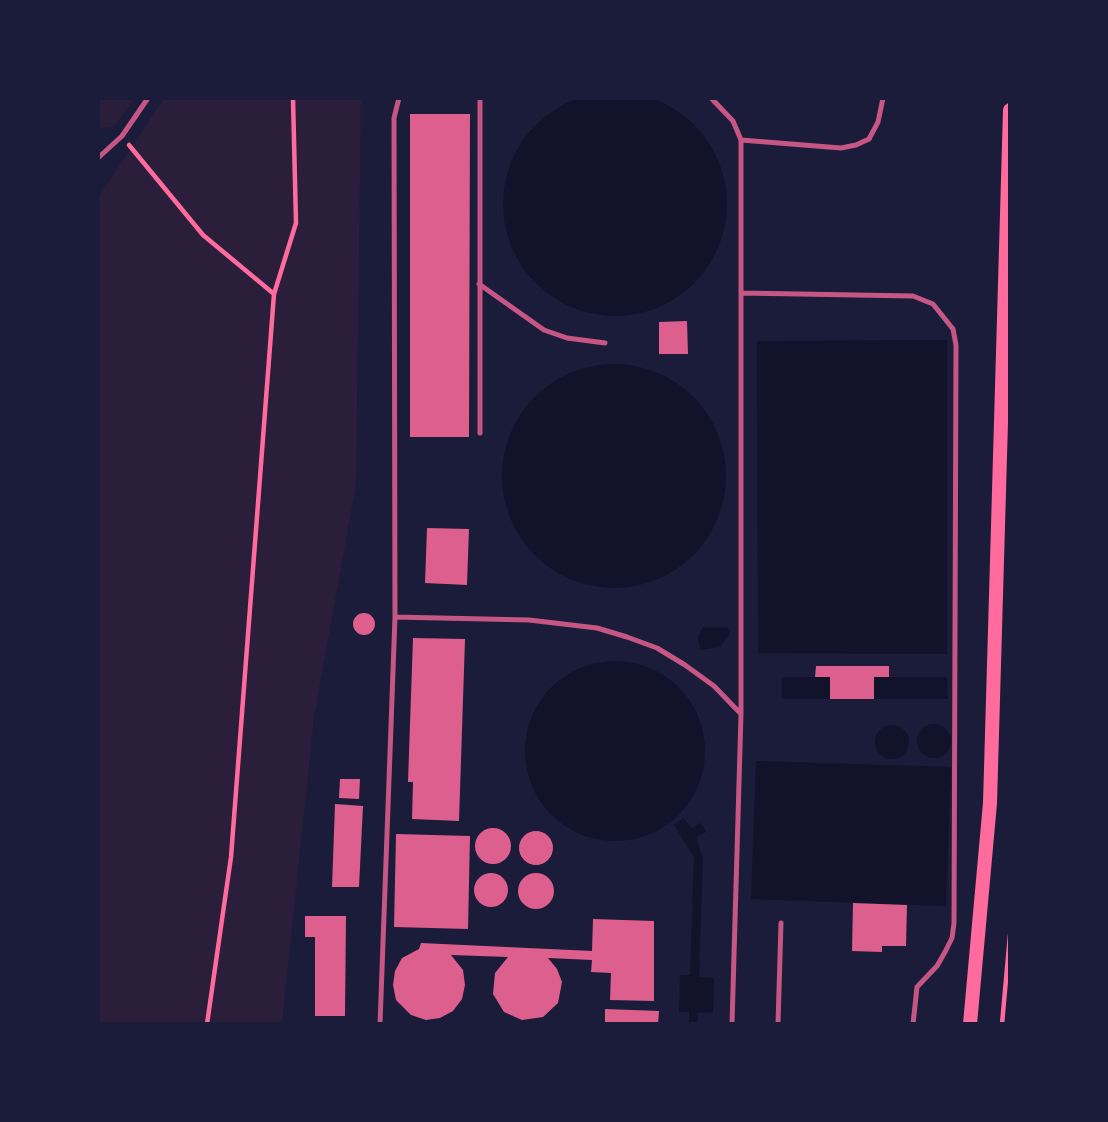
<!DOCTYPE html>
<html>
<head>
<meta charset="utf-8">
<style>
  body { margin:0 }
  #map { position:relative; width:1108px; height:1122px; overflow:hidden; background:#1b1b3a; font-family:"Archivo Narrow",sans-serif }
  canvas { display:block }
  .frame { position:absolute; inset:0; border:100px solid #1b1b3a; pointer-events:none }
</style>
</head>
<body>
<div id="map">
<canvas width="1108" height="1122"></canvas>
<div class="frame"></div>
</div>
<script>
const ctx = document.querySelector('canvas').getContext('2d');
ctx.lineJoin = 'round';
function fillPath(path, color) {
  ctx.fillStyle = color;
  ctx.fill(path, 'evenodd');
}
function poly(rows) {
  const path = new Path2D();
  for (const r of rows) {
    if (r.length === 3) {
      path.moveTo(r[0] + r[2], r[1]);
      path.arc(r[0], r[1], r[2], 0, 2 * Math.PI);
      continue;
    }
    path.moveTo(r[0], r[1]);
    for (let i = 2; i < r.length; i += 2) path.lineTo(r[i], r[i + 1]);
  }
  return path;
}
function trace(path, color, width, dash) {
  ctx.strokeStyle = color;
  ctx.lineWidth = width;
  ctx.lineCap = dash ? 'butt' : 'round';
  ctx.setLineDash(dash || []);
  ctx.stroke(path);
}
const green = poly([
  [98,98,135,98,115,126,99,128],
  [164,98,361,98,356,485,314,717,282,1024,98,1024,98,198]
]);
const water = poly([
  [615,204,112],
  [947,340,947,654,758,653,757,341],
  [614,476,112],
  [703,627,727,627,730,633,720,647,700,650,698,637],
  [615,751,90],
  [782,677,830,677,830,699,782,699],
  [874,677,947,677,948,699,874,699],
  [934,741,17],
  [892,742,17],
  [756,761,951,767,946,906,751,899],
  [683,818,692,828,701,823,706,832,696,837,703,859,699,977,714,978,713,1013,698,1013,697,1024,689,1024,689,1012,679,1012,680,975,690,975,694,857,674,825]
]);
const building = poly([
  [410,114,470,114,469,437,410,437],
  [687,321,688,354,659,354,659,322],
  [427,528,469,529,467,585,425,583],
  [364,624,11],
  [413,638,465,639,459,821,412,819,413,782,408,782],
  [816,666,889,666,889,677,874,677,874,699,830,699,830,677,815,677],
  [340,779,360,779,359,799,339,798],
  [335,804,363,806,359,887,332,887],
  [493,846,18],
  [536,848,17],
  [396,834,470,836,468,929,394,927],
  [491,890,17],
  [536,891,18],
  [853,903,907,905,906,946,882,946,882,952,852,951],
  [305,916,346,916,345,1016,315,1016,315,937,305,937],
  [593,919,654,921,654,1001,610,1000,611,973,591,972,592,960,548,958,557,969,562,982,558,1003,543,1017,522,1020,504,1012,493,994,495,973,508,957,451,955,463,970,465,985,462,999,453,1011,440,1018,426,1020,411,1015,396,1000,393,985,395,971,402,958,419,949,421,943,592,951],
  [605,1009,659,1011,658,1024,605,1024]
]);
const path = poly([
  [129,145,203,235,274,294],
  [207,1024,231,857,274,294,296,223,293,98],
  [1002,1024,1010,935]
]);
const service = poly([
  [480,98,480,433],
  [711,98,733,121,741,140],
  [98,158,122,136,148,98],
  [479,284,544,330,567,338,605,343],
  [741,293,913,296,933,304,953,329,956,345,954,923,952,938,945,952,937,966,917,987,913,1024],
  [395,617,529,620,597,628,627,637,657,648,685,665,714,686,741,714],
  [380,1024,395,617,394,118,399,98],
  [732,1024,741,714,741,140,841,148,856,145,869,139,878,122,883,98],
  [778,1024,781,923]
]);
const secondary = poly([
  [970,1024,990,803,1010,110]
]);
fillPath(green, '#2a1e3b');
fillPath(water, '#12122b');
fillPath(building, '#dd5f8e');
trace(path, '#ff6b9d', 4.5);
trace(service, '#c65784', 5);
trace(secondary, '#ff6b9d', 14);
</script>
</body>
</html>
